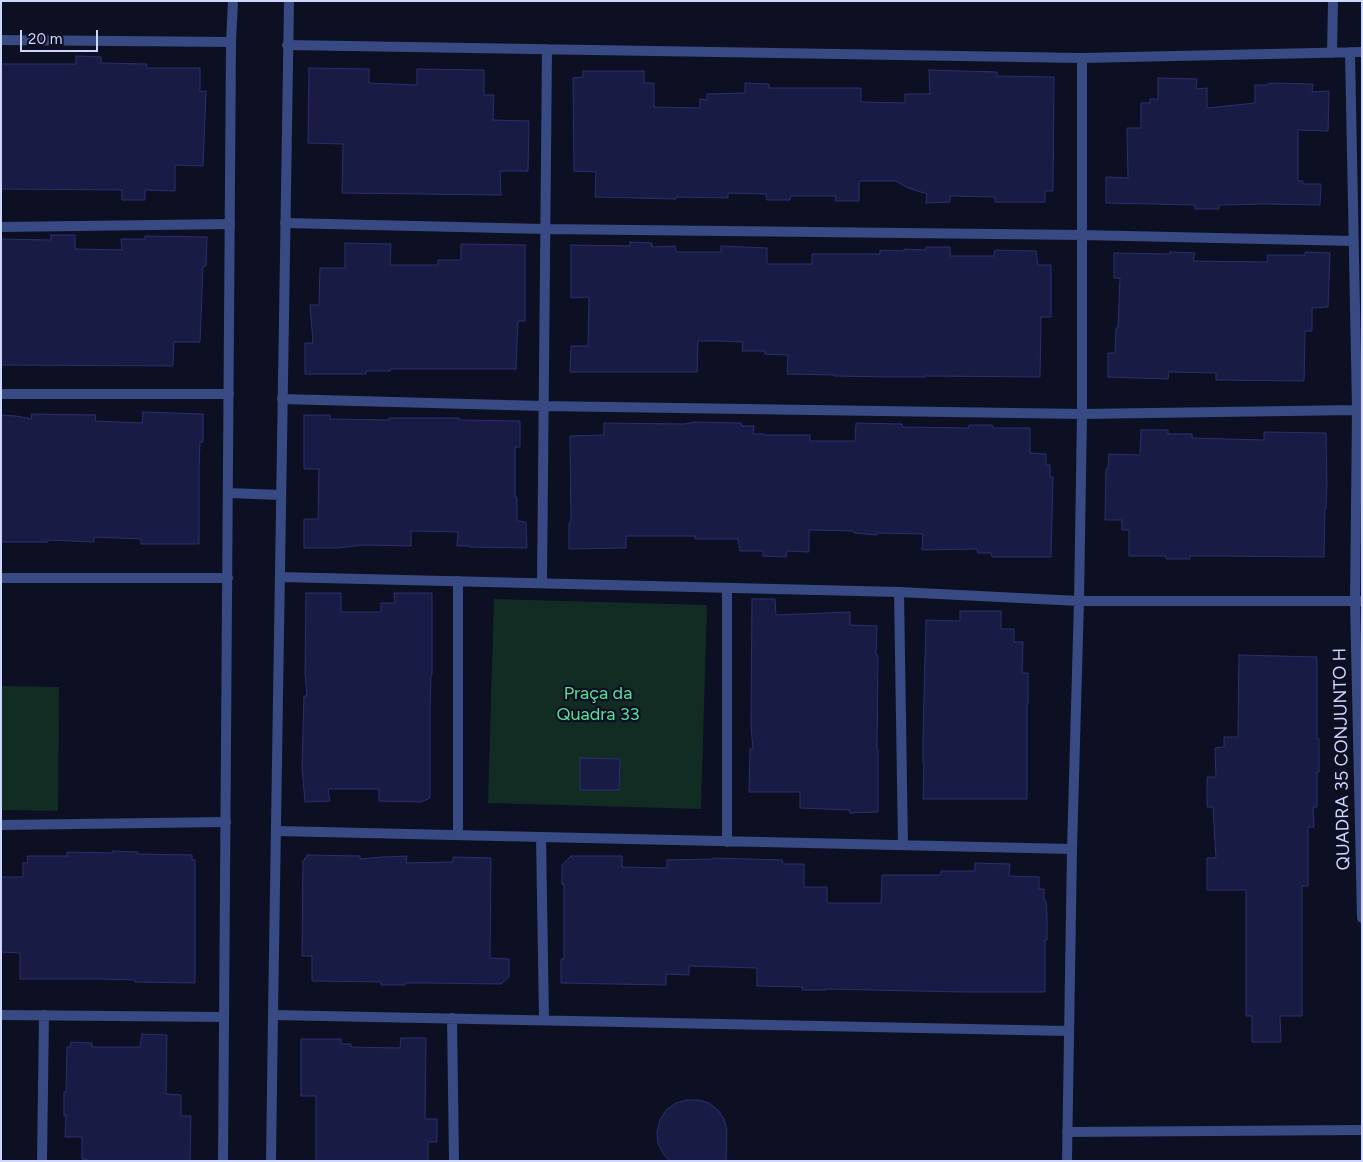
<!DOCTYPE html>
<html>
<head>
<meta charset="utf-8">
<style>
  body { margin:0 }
  #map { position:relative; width:1363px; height:1162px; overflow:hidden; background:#0d0f22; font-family:Figtree,sans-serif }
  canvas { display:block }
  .frame { position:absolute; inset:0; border:2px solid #ced7ff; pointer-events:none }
  .scale { position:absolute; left:20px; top:30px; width:78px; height:22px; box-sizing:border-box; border:2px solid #ced7ff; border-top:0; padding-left:6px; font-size:15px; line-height:18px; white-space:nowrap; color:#ced7ff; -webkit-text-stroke:4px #0d0f22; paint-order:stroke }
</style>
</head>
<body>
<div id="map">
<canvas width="1363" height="1162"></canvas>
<div class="frame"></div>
<div class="scale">20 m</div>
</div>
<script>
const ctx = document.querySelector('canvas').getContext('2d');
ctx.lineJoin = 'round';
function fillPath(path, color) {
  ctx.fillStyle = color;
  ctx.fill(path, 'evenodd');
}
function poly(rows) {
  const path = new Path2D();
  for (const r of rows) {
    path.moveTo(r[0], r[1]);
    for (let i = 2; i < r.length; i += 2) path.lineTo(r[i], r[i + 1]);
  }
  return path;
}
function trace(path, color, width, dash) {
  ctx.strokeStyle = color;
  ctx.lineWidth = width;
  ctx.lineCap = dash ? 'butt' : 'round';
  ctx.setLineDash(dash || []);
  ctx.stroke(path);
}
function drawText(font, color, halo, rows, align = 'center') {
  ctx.font = font + ' Figtree,sans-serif';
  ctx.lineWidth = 4.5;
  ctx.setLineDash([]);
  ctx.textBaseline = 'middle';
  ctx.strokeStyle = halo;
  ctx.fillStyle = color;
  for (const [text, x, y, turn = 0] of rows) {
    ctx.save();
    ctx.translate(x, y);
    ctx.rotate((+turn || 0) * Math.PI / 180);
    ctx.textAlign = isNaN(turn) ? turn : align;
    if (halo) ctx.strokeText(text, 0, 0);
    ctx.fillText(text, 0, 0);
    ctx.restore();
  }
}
const green = poly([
  [494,599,707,605,701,809,488,803],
  [1,686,59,687,58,811,1,810]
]);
const building = poly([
  [76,56,101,57,101,63,147,64,146,68,200,68,200,92,206,91,203,166,175,165,175,191,145,190,145,200,122,200,122,190,1,189,1,64,76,64,76,56],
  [309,68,369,69,369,83,417,85,417,69,484,70,484,95,494,95,493,120,529,121,528,171,500,171,501,195,342,193,343,144,308,143,309,68],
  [929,70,997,72,997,76,1054,77,1053,191,1045,191,1045,202,995,202,995,197,950,196,950,202,926,203,927,194,908,188,896,181,859,181,859,201,835,201,836,196,791,196,790,200,767,200,766,194,728,193,728,198,676,197,676,199,595,197,596,172,574,171,573,78,583,77,583,71,644,71,644,83,654,83,654,107,700,108,700,99,707,100,707,94,745,93,745,83,769,84,769,88,861,88,861,102,905,103,905,94,930,94,929,70],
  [1158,78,1197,79,1196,89,1207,88,1207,108,1255,103,1255,85,1268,85,1269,83,1313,84,1312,92,1329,91,1328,131,1298,130,1298,181,1303,181,1303,184,1321,184,1320,205,1267,204,1219,205,1219,209,1195,209,1195,205,1106,203,1106,177,1128,178,1127,128,1141,128,1141,103,1150,103,1150,99,1158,99,1158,78],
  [51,235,75,235,75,249,122,250,121,239,145,239,145,236,207,237,206,266,203,266,200,342,174,342,173,366,1,365,1,239,51,240,51,235],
  [630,242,652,243,652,247,675,246,676,252,721,252,721,246,767,248,767,264,812,264,812,254,880,254,880,250,904,251,904,249,926,250,926,247,950,247,950,256,994,256,995,250,1036,251,1038,265,1051,265,1051,317,1041,317,1040,377,925,376,925,377,889,377,834,376,835,375,787,374,788,355,765,354,765,351,742,351,743,342,720,341,698,341,697,372,570,372,571,346,588,346,589,297,571,298,571,245,630,246,630,242],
  [345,243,391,244,390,265,438,265,438,260,461,260,461,244,525,245,525,321,518,321,516,369,390,369,390,371,366,371,366,374,305,374,305,343,313,343,310,305,319,305,320,268,345,268,345,243],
  [1170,252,1195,253,1193,261,1268,262,1267,255,1305,255,1305,252,1330,253,1328,307,1312,308,1312,331,1305,331,1304,381,1216,380,1216,373,1169,372,1168,379,1108,377,1108,353,1115,353,1116,328,1118,328,1120,278,1114,278,1114,253,1170,254,1170,252],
  [143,412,203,414,203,442,200,442,199,468,199,544,141,544,141,539,94,537,94,542,48,540,48,542,1,542,1,415,16,416,32,419,31,414,96,415,95,421,142,423,143,412],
  [304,415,330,415,330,419,389,420,389,418,459,418,459,420,520,421,520,447,515,447,515,497,517,497,517,521,526,522,527,548,469,547,470,546,457,546,458,532,411,531,411,546,364,545,338,548,304,548,304,519,318,519,319,469,304,469,304,415],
  [695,422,741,423,742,426,754,426,753,434,764,434,764,435,810,435,810,441,855,441,856,423,902,424,902,427,969,428,969,425,992,425,993,428,1030,428,1030,453,1046,454,1046,465,1050,465,1050,477,1053,477,1051,557,992,557,991,553,978,553,977,549,922,550,923,534,877,533,877,535,854,533,854,531,809,530,809,552,787,551,786,557,763,556,763,551,740,551,738,539,695,539,695,536,626,536,626,548,569,549,569,523,571,522,570,436,604,435,604,423,684,424,695,422],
  [1141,430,1168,430,1168,434,1192,434,1192,438,1264,440,1264,432,1326,433,1327,483,1326,509,1325,508,1324,557,1214,556,1190,556,1190,559,1166,559,1166,556,1129,556,1129,530,1122,530,1122,520,1105,520,1106,469,1108,469,1109,454,1140,455,1141,430],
  [306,593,341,593,341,612,381,612,381,603,395,603,394,593,432,593,432,675,431,675,430,708,430,798,421,802,379,801,379,789,328,789,330,801,305,802,302,767,304,696,307,696,305,673,306,593],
  [752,599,775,599,776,615,850,612,850,625,877,626,876,655,878,656,877,750,878,750,878,812,850,813,850,810,800,808,800,792,749,792,750,749,753,749,751,726,752,599],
  [960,611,1001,611,1001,629,1014,629,1014,642,1023,642,1022,673,1028,673,1028,704,1027,704,1027,799,923,799,924,763,923,763,923,736,926,620,960,621,960,611],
  [1239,655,1317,657,1317,739,1319,739,1319,772,1317,772,1317,807,1313,807,1314,827,1308,827,1308,886,1302,886,1302,1016,1280,1016,1281,1042,1252,1042,1252,1016,1246,1016,1246,890,1207,890,1207,858,1216,858,1213,807,1207,807,1207,777,1216,777,1215,748,1224,747,1224,737,1238,737,1239,655],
  [580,758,620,759,619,790,580,790,580,758],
  [113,851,138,852,137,854,192,855,192,860,195,860,195,983,135,982,135,980,100,979,20,979,20,953,1,952,1,877,23,877,23,863,28,863,27,856,67,856,67,852,113,853,113,851],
  [307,855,360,856,360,859,383,857,407,856,406,863,453,862,453,857,491,858,490,958,509,959,509,977,501,984,428,983,405,983,405,985,381,985,381,982,312,981,312,956,302,956,303,861,304,861,305,858,307,858,307,855],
  [571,856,622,856,622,867,667,868,667,860,713,859,713,858,782,860,783,864,804,864,804,887,827,887,827,903,881,903,882,875,941,875,941,871,975,871,975,863,1010,864,1009,876,1039,877,1039,889,1044,889,1044,900,1046,901,1047,915,1047,940,1045,940,1045,992,963,992,826,989,826,990,802,990,803,987,757,986,757,968,689,966,689,975,666,974,666,985,561,983,561,959,564,959,564,884,562,884,562,865,571,856],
  [142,1034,167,1035,166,1094,181,1095,181,1116,191,1116,190,1161,88,1161,88,1160,82,1159,82,1137,65,1137,66,1115,64,1116,64,1092,66,1092,67,1047,70,1047,71,1042,92,1043,92,1047,140,1047,142,1034],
  [401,1038,426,1038,425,1119,437,1119,437,1142,428,1142,428,1161,316,1161,316,1096,301,1096,301,1039,341,1039,341,1044,351,1044,351,1047,400,1048,401,1038],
  [687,1100,699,1100,709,1103,718,1110,724,1119,727,1130,726,1161,670,1161,664,1155,658,1144,657,1132,660,1120,666,1110,676,1103,687,1100]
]);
const minor = poly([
  [1,40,231,42],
  [287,45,1082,58,1362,52],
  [1350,52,1357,410,1355,601,1362,918],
  [1332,53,1333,1],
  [285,223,545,229,1082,235,1354,241],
  [1,227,230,224],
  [1,394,229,394],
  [282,399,543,406,1082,414,1357,410],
  [1,578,228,578],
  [542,583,547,49],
  [899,592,903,845],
  [1079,601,1082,414,1082,58],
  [1,825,226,822],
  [276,831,1072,849],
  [458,835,458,581],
  [541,837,544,1020],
  [727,842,727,588],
  [1,1015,224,1017],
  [273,1015,1069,1031],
  [452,1018,454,1161],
  [42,1161,44,1015]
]);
const tertiary = poly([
  [228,493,281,495],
  [280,577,899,592,1079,601,1362,601],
  [1067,1132,1362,1130],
  [223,1161,231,42,233,1],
  [271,1161,273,1015,289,1],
  [1067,1161,1072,849,1079,601]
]);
const parkNames = [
  ["Praça da",598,694],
  ["Quadra 33",598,715]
];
const streetNames = [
  ["QUADRA 35 CONJUNTO H",1342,759,-91]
];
fillPath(green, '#102c23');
fillPath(building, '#181c44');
trace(building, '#2a3070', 1);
trace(minor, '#374a83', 10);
trace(tertiary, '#374a83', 10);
drawText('18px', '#57e297', '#0d0f22', parkNames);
drawText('18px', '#ced7ff', '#0d0f22', streetNames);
</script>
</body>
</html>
